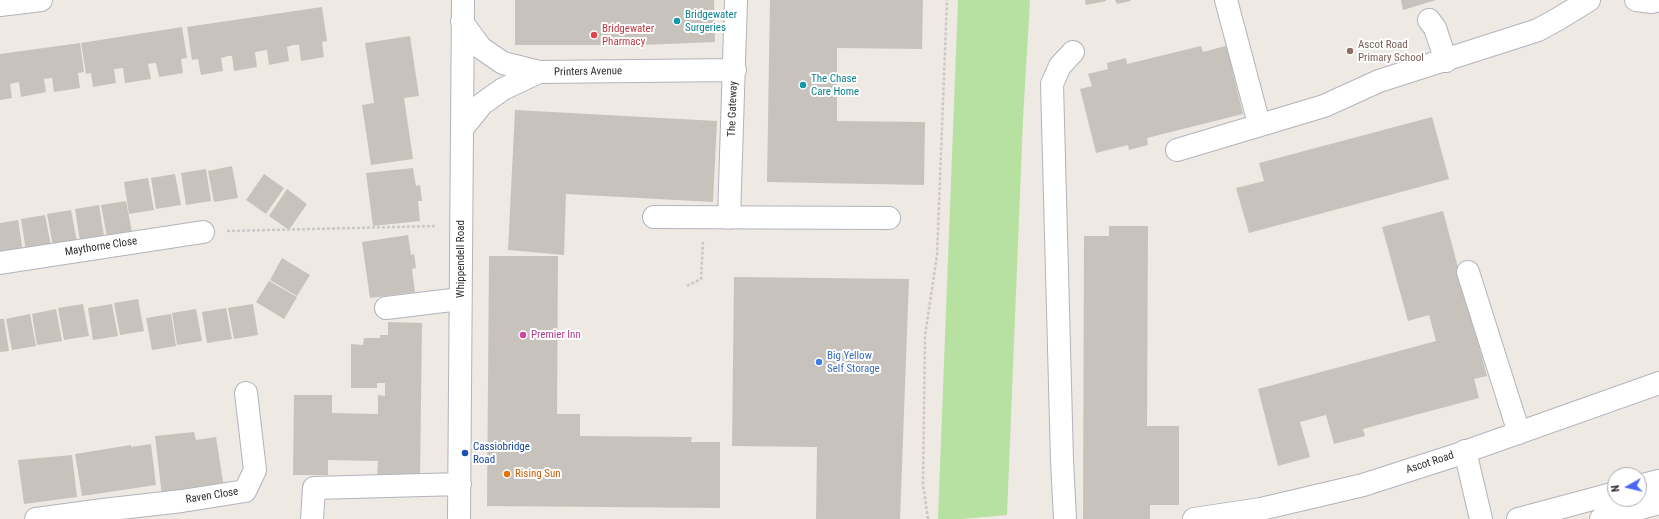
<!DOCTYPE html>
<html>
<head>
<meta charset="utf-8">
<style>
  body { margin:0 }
  #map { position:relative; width:1659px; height:519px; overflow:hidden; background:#eee9e2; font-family:"Roboto Condensed",sans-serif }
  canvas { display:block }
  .north { position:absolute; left:1607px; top:467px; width:40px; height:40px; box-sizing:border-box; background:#fff; border:1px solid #ababab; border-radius:50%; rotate:262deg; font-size:11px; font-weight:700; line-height:16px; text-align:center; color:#2e2e2e }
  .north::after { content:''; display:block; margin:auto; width:14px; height:18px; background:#4b67f2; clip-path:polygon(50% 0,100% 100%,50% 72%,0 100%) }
</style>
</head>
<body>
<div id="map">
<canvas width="1659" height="519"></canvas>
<div class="north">N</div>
</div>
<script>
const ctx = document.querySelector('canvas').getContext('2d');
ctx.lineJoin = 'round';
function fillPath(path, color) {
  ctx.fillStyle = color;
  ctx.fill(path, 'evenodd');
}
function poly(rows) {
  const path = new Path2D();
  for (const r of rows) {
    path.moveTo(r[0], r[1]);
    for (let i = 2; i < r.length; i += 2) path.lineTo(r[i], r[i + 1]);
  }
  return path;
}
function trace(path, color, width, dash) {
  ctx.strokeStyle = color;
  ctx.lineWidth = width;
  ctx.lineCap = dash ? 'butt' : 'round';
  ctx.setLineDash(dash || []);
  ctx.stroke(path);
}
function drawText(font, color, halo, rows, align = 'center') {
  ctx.font = font + ' "Roboto Condensed",sans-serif';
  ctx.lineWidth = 4;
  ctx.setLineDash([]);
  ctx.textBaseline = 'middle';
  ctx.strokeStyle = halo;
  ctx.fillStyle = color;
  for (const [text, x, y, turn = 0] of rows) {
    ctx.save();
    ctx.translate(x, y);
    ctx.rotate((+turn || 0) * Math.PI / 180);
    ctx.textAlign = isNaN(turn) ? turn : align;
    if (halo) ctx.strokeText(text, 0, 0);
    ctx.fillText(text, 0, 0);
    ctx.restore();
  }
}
const green = poly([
  [958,0,1030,0,1023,119,1007,515,961,519,938,519]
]);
const building = poly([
  [515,0,714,0,715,42,640,45,515,45],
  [770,0,923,0,922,49,837,48,837,121,925,122,924,185,767,182],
  [1085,0,1106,0,1106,1,1086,5],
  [1115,0,1130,0,1131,1,1117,4],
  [1401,0,1436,0,1403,10],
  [322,7,327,41,322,42,324,57,301,61,299,45,293,45,287,47,289,61,269,65,267,50,255,52,257,67,234,71,232,56,228,56,221,58,223,71,201,75,198,59,192,60,187,27],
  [182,27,187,58,181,59,183,73,159,77,156,63,154,63,148,64,151,79,125,83,123,68,114,69,116,83,93,87,91,73,86,74,81,43],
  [410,36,419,96,404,98,413,159,371,165,362,105,374,103,365,43],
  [80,43,84,72,78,73,80,88,54,92,52,78,44,79,46,92,21,97,19,82,10,84,12,98,0,100,0,54],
  [1229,45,1235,68,1232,69,1243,114,1147,138,1148,145,1129,150,1128,145,1096,153,1080,89,1092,86,1088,74,1108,69,1107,63,1126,58,1127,64,1201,46,1203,52],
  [515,110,717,121,713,202,566,194,564,255,508,250],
  [1432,117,1449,179,1249,233,1236,188,1264,181,1259,163],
  [232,166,238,198,214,202,208,171],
  [413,168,416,186,420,185,422,201,418,201,420,221,373,226,366,173],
  [206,169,211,201,186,205,181,173],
  [175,174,181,205,156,209,151,178],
  [264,174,284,188,266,214,246,200],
  [148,178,154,210,129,214,124,182],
  [287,189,307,204,289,230,269,216],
  [126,201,132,232,107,237,101,205],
  [99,205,104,236,80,241,75,209],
  [71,210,77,242,53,246,47,214],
  [1443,211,1487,376,1474,379,1479,398,1363,429,1365,436,1334,444,1326,415,1300,422,1310,457,1278,466,1258,389,1436,341,1429,315,1408,321,1382,227],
  [45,215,51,246,26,251,21,219],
  [18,220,23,252,0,256,0,223],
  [1109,226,1148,226,1147,426,1179,426,1179,505,1150,505,1150,519,1083,519,1084,236,1109,236],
  [408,235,411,255,414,254,416,268,412,269,415,292,370,298,362,242],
  [489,256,558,256,557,414,580,414,580,436,685,437,692,437,691,442,720,442,720,508,487,506],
  [282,258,310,275,297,296,270,280],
  [734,277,909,279,900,519,816,519,817,447,732,446],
  [269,281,297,297,284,319,256,302],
  [138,299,144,331,120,335,114,303],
  [83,304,89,336,64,340,58,308],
  [112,304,118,336,93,340,88,308],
  [253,304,258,335,234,339,228,308],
  [226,308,232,339,207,343,202,312],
  [56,309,62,341,37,345,32,314],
  [196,309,202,341,177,345,172,313],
  [30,314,36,346,12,350,6,319],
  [171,314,176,346,152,350,146,318],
  [0,319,4,319,9,351,0,352],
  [388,322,422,323,420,479,377,478,378,461,328,460,328,475,293,475,294,395,332,395,332,413,378,414,378,395,385,396,385,383,377,383,377,388,351,388,351,344,363,345,364,338,380,338,380,335,388,335],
  [194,432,196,440,216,437,224,488,162,496,155,436],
  [151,444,156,485,82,496,75,454,131,445,131,447],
  [72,455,77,497,24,504,18,460]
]);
const path = poly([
  [227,231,436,226],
  [687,286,701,279,703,241],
  [928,519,923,484,925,336,937,255,947,0]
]);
const minor = poly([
  [1226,0,1259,124],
  [1636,0,1652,2,1659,0],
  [0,5,41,0],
  [1429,20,1435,28,1446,61],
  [462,22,481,48,503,63,539,72],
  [462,129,482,104,503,89,539,72,735,70],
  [1177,150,1324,106,1379,81,1538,30,1558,19,1589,0],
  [654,217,889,218],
  [729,218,736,0],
  [0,263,203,232],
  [1468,272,1519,433],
  [386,308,460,299],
  [1465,451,1481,519],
  [1639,486,1659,481],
  [36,519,103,510],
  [104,519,103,510,182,501,245,491,255,470,246,393],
  [312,519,314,488,460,484],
  [459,519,463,0],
  [1065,519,1062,460,1052,84,1060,66,1073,52],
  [1194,519,1261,509,1363,485,1453,456,1659,383],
  [1518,519,1615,493],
  [1601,519,1659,503]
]);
const markers = [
  [677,21,4,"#0f9aa8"],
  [594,35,4,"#e0444e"],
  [1350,51,4,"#8d6e63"],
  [803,85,4,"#0f9aa8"],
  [523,335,4,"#d1479c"],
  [819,362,4,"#3f7fe0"],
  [465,453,4,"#1a4fb4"],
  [507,474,4,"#e8710a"]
];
const cultureNames = [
  ["Bridgewater",685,15],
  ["Surgeries",685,28],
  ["The Chase",811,79],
  ["Care Home",811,92]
];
const healthNames = [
  ["Bridgewater",602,29],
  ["Pharmacy",602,42]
];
const educationNames = [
  ["Ascot Road",1358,45],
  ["Primary School",1358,58]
];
const streetNames = [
  ["Printers Avenue",588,72,-1],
  ["The Gateway",733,109,-88],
  ["Maythorne Close",101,247,-9],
  ["Whippendell Road",461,259,-90],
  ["Ascot Road",1430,463,-18],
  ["Raven Close",212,496,-9]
];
const hotelNames = [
  ["Premier Inn",531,335]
];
const shopNames = [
  ["Big Yellow",827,356],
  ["Self Storage",827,369]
];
const transitNames = [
  ["Cassiobridge",473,447],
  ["Road",473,460]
];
const foodNames = [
  ["Rising Sun",515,474]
];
fillPath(green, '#b6e1a1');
fillPath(building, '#c7c3bc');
trace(minor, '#b2b3bd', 24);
trace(path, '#c9c9c9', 2.5, [3, 2]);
trace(minor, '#fff', 22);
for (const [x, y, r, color] of markers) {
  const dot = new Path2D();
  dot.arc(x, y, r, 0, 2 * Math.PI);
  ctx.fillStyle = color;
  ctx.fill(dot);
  trace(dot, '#fff', 1.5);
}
drawText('11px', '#0d838f', '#fff', cultureNames, 'left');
drawText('11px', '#be3a42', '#fff', healthNames, 'left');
drawText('11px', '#785e54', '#fff', educationNames, 'left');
drawText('11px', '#2e2e2e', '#fff', streetNames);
drawText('11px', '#b23c85', '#fff', hotelNames, 'left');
drawText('11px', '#366cbe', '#fff', shopNames, 'left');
drawText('11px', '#164399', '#fff', transitNames, 'left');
drawText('11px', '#c56008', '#fff', foodNames, 'left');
</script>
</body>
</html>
